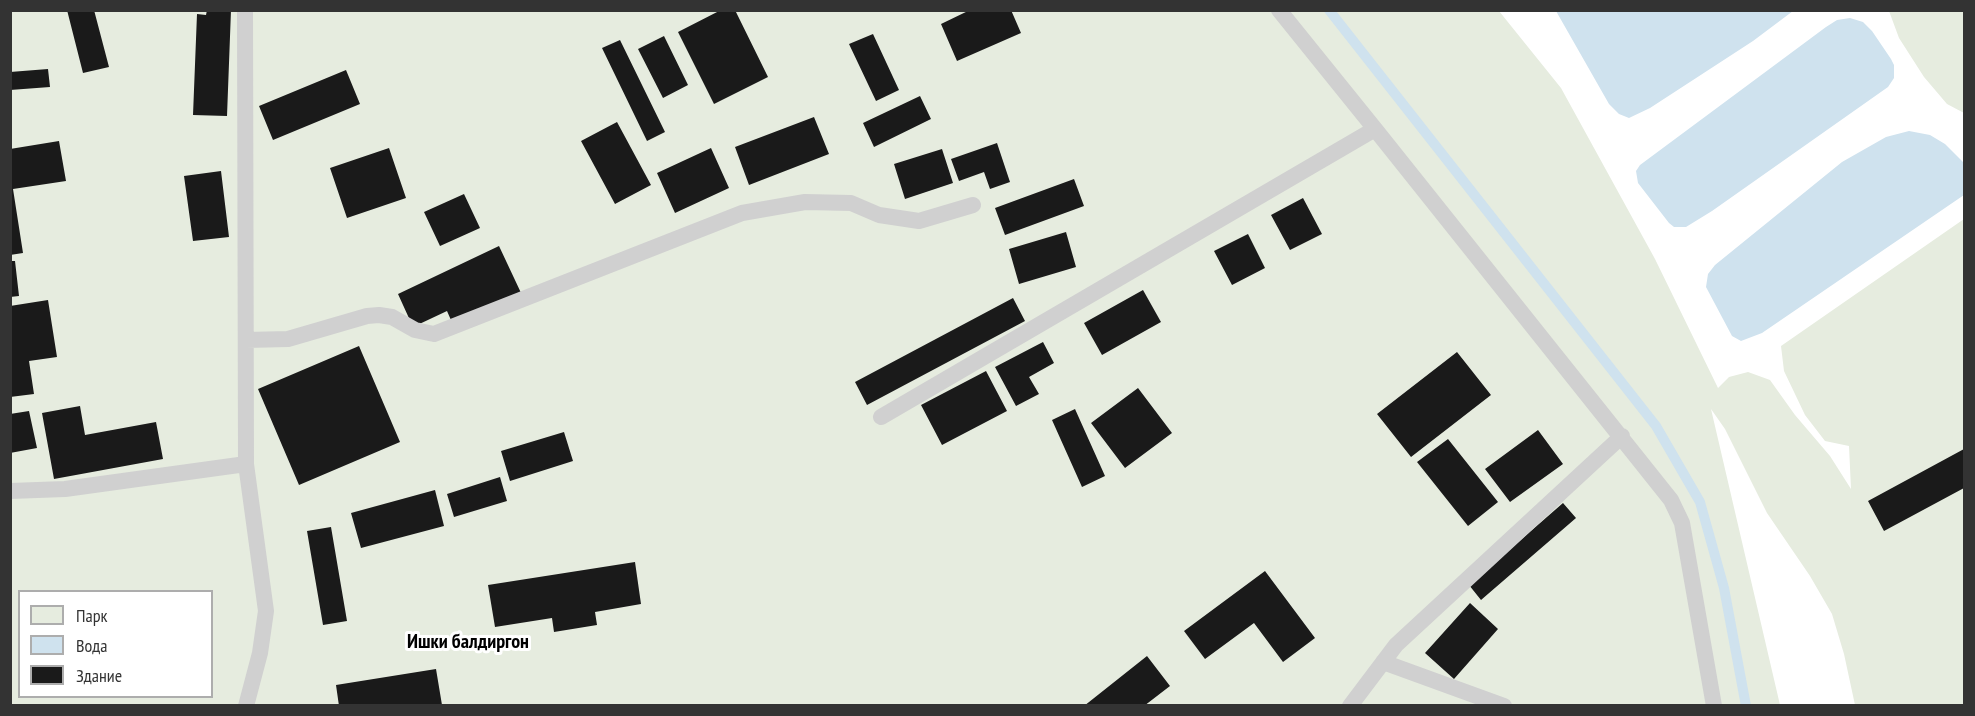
<!DOCTYPE html>
<html>
<head>
<meta charset="utf-8">
<style>
  body { margin:0 }
  #map { position:relative; width:1975px; height:716px; overflow:hidden; background:#fff; font-family:"PT Sans Narrow",sans-serif }
  canvas { display:block }
  .frame { position:absolute; inset:0; border:12px solid #333; pointer-events:none }
  .legend { position:absolute; left:18px; top:590px; width:195px; height:108px; box-sizing:border-box; background:#fff; border:2px solid #adadad; margin:0; padding:8px 10px; list-style:none; font-size:18px; color:#333 }
  .legend li { display:flex; align-items:center; gap:12px; height:30px }
  .legend b { width:30px; border:2px solid #adadad }
</style>
</head>
<body>
<div id="map">
<canvas width="1975" height="716"></canvas>
<div class="frame"></div>
<ul class="legend">
<li><b style="height:16px;background:#e6ecdf"></b>Парк</li>
<li><b style="height:16px;background:#cfe2ee"></b>Вода</li>
<li><b style="height:16px;background:#1a1a1a"></b>Здание</li>
</ul>
</div>
<script>
const ctx = document.querySelector('canvas').getContext('2d');
ctx.lineJoin = 'round';
function fillPath(path, color) {
  ctx.fillStyle = color;
  ctx.fill(path, 'evenodd');
}
function poly(rows) {
  const path = new Path2D();
  for (const r of rows) {
    path.moveTo(r[0], r[1]);
    for (let i = 2; i < r.length; i += 2) path.lineTo(r[i], r[i + 1]);
  }
  return path;
}
function trace(path, color, width, dash) {
  ctx.strokeStyle = color;
  ctx.lineWidth = width;
  ctx.lineCap = dash ? 'butt' : 'round';
  ctx.setLineDash(dash || []);
  ctx.stroke(path);
}
function drawText(font, color, halo, rows, align = 'center') {
  ctx.font = font + ' "PT Sans Narrow",sans-serif';
  ctx.lineWidth = 6;
  ctx.setLineDash([]);
  ctx.textBaseline = 'middle';
  ctx.strokeStyle = halo;
  ctx.fillStyle = color;
  for (const [text, x, y, turn = 0] of rows) {
    ctx.save();
    ctx.translate(x, y);
    ctx.rotate((+turn || 0) * Math.PI / 180);
    ctx.textAlign = isNaN(turn) ? turn : align;
    if (halo) ctx.strokeText(text, 0, 0);
    ctx.fillText(text, 0, 0);
    ctx.restore();
  }
}
const green = poly([
  [10,11,1499,11,1561,88,1655,259,1718,388,1729,377,1748,372,1770,380,1795,415,1830,456,1851,489,1849,446,1825,441,1805,415,1784,371,1781,346,1964,219,1964,705,1855,705,1844,654,1832,614,1810,576,1767,513,1725,429,1711,409,1780,705,11,705],
  [20,592,212,592,212,696,20,696],
  [1889,11,1964,11,1964,113,1947,104,1924,77,1899,38]
]);
const water = poly([
  [1556,11,1793,11,1753,41,1650,108,1629,118,1619,114,1609,104],
  [1850,18,1863,22,1872,31,1891,59,1894,65,1894,78,1888,87,1712,211,1686,227,1674,227,1669,223,1638,183,1636,171,1640,165,1826,27,1837,20],
  [1909,131,1930,135,1945,144,1964,163,1964,195,1762,333,1741,341,1732,336,1706,287,1708,274,1715,265,1842,162,1886,137]
]);
const stream = poly([
  [1329,10,1656,426,1700,502,1724,588,1746,706]
]);
const building = poly([
  [67,10,94,10,109,67,83,73],
  [207,10,231,10,227,116,193,115,197,14,206,15],
  [721,10,735,10,768,77,714,104,678,32],
  [970,10,1011,10,1021,33,957,61,941,24],
  [873,34,899,90,876,101,849,44],
  [664,36,688,85,663,98,638,49],
  [620,40,665,132,647,141,602,48],
  [48,69,50,87,10,90,10,72],
  [346,70,360,104,273,140,259,106],
  [920,96,931,119,874,147,863,123],
  [814,117,829,154,749,185,735,147],
  [617,122,651,185,615,204,581,141],
  [59,141,66,181,13,189,23,253,10,255,10,149],
  [997,143,1010,182,990,189,984,172,959,181,951,159],
  [389,148,406,198,347,218,330,168],
  [711,148,729,188,675,213,657,173],
  [942,149,953,183,905,199,894,164],
  [221,171,229,237,193,241,184,176],
  [1074,179,1084,206,1005,235,995,208],
  [464,194,480,228,440,246,424,212],
  [1303,198,1322,234,1290,250,1271,215],
  [1066,232,1076,267,1019,284,1009,249],
  [1248,234,1265,268,1232,285,1214,251],
  [499,246,522,295,454,327,447,311,413,327,398,294],
  [10,261,15,261,19,296,10,297],
  [1143,290,1161,322,1102,355,1084,323],
  [1013,298,1025,321,867,405,855,382],
  [48,300,57,357,29,361,34,394,10,397,10,306],
  [1043,342,1054,363,1029,377,1039,394,1016,406,995,367],
  [359,346,400,442,299,485,258,389],
  [1457,352,1491,395,1411,457,1377,414],
  [986,371,1007,411,942,445,921,405],
  [1138,388,1172,433,1125,468,1091,423],
  [80,406,85,435,156,422,163,459,54,479,42,413],
  [1075,409,1105,476,1082,487,1052,420],
  [29,411,37,448,10,453,10,414],
  [1538,430,1563,464,1510,502,1485,469],
  [564,432,573,461,510,481,501,451],
  [1448,439,1498,502,1468,526,1417,462],
  [1964,449,1964,488,1884,531,1868,501],
  [500,477,507,501,454,517,447,494],
  [435,490,444,526,361,548,351,513],
  [1563,503,1576,518,1481,600,1469,585],
  [331,527,347,621,323,625,307,531],
  [635,562,641,604,595,612,597,625,554,632,552,618,495,627,488,585],
  [1265,571,1315,638,1283,662,1254,623,1205,659,1184,631],
  [1470,603,1498,629,1454,679,1425,653],
  [1147,656,1170,686,1144,706,1084,706],
  [436,669,442,705,339,706,336,685]
]);
const service = poly([
  [245,10,246,464],
  [1279,10,1375,129],
  [246,340,288,339,367,316,379,315,392,317,415,330,434,334,742,213,805,202,851,203,879,215,919,221,973,205],
  [881,417,1375,129,1671,500,1682,523,1714,706],
  [10,491,65,489,246,464,266,611,260,653,246,706],
  [1383,662,1504,706],
  [1350,706,1396,645,1622,436]
]);
const quarterNames = [
  ["Ишки балдиргон",468,642]
];
fillPath(green, '#e6ecdf');
fillPath(water, '#cfe2ee');
trace(stream, '#cfe2ee', 10);
fillPath(building, '#1a1a1a');
trace(service, '#d0d0d0', 16);
drawText('bold 20px', '#000', '#fff', quarterNames);
</script>
</body>
</html>
